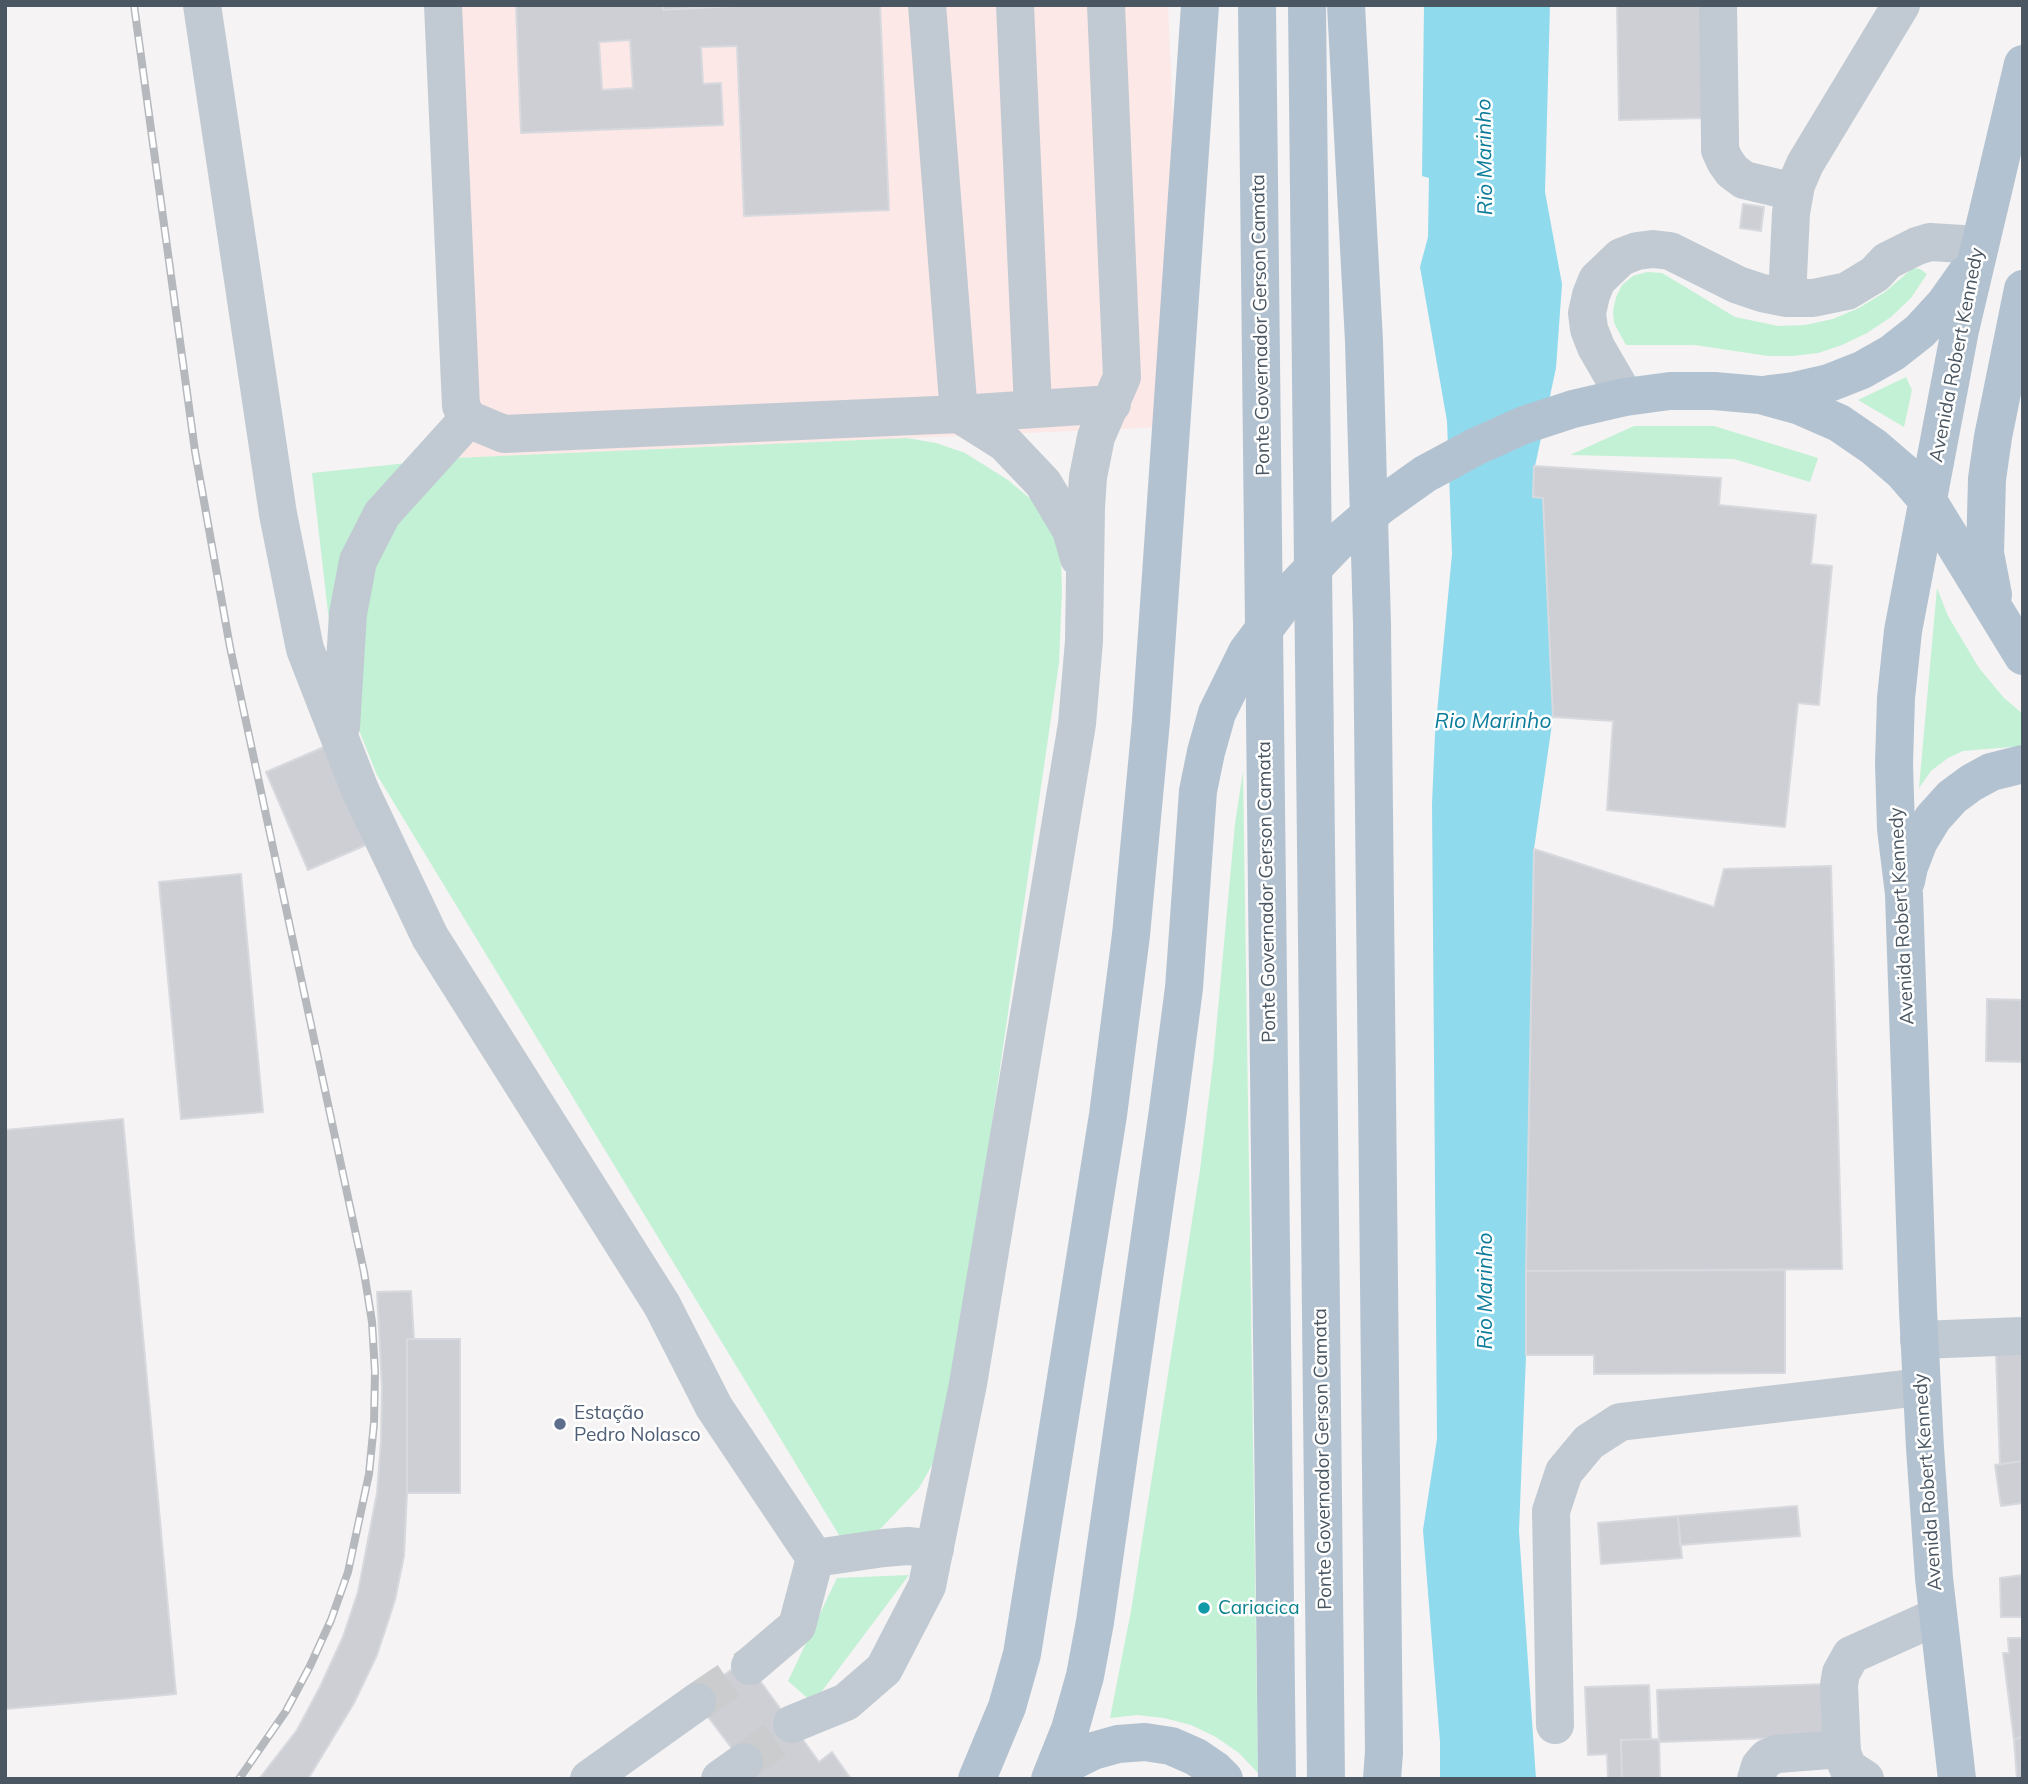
<!DOCTYPE html>
<html>
<head>
<meta charset="utf-8">
<style>
  body { margin:0 }
  #map { position:relative; width:2028px; height:1784px; overflow:hidden; background:#f5f3f3; font-family:Mulish,sans-serif }
  canvas { display:block }
  .frame { position:absolute; inset:0; border:7px solid #4a5661; pointer-events:none }
</style>
</head>
<body>
<div id="map">
<canvas width="2028" height="1784"></canvas>
<div class="frame"></div>
</div>
<script>
const ctx = document.querySelector('canvas').getContext('2d');
ctx.lineJoin = 'round';
function fillPath(path, color) {
  ctx.fillStyle = color;
  ctx.fill(path, 'evenodd');
}
function poly(rows) {
  const path = new Path2D();
  for (const r of rows) {
    path.moveTo(r[0], r[1]);
    for (let i = 2; i < r.length; i += 2) path.lineTo(r[i], r[i + 1]);
  }
  return path;
}
function trace(path, color, width, dash) {
  ctx.strokeStyle = color;
  ctx.lineWidth = width;
  ctx.lineCap = dash ? 'butt' : 'round';
  ctx.setLineDash(dash || []);
  ctx.stroke(path);
}
function drawText(font, color, halo, rows, align = 'center') {
  ctx.font = font + ' Mulish,sans-serif';
  ctx.lineWidth = 5;
  ctx.setLineDash([]);
  ctx.textBaseline = 'middle';
  ctx.strokeStyle = halo;
  ctx.fillStyle = color;
  for (const [text, x, y, turn = 0] of rows) {
    ctx.save();
    ctx.translate(x, y);
    ctx.rotate((+turn || 0) * Math.PI / 180);
    ctx.textAlign = isNaN(turn) ? turn : align;
    if (halo) ctx.strokeText(text, 0, 0);
    ctx.fillText(text, 0, 0);
    ctx.restore();
  }
}
const medical = poly([
  [435,5,1168,5,1186,426,455,458]
]);
const green = poly([
  [1913,268,1920,269,1927,274,1911,298,1891,317,1867,333,1842,345,1818,353,1793,356,1768,356,1695,345,1626,345,1614,323,1613,311,1616,297,1622,285,1633,276,1647,272,1662,273,1735,317,1778,326,1805,325,1833,319,1859,308,1885,292],
  [1906,377,1912,390,1904,427,1858,400],
  [1634,426,1714,426,1818,458,1810,482,1734,459,1570,455],
  [907,438,936,443,965,453,1008,480,1033,501,1051,528,1061,559,1062,591,1059,663,950,1411,940,1451,919,1488,853,1558,377,775,347,700,329,621,312,473,455,458],
  [1937,588,1948,616,1979,668,2004,698,2023,714,2023,746,1963,751,1948,758,1931,771,1919,788],
  [1243,771,1258,1773,1239,1753,1216,1737,1191,1725,1164,1718,1137,1715,1110,1718,1131,1611,1200,1170,1213,1063,1235,824],
  [909,1575,813,1703,788,1681,837,1578]
]);
const water = poly([
  [1424,5,1550,5,1545,192,1562,284,1556,368,1535,466,1533,497,1543,498,1553,717,1534,849,1526,1355,1519,1531,1536,1779,1440,1779,1440,1742,1423,1530,1437,1439,1432,804,1435,734,1452,554,1447,421,1420,267,1428,237,1429,178,1422,176]
]);
const building = poly([
  [516,5,663,5,663,10,735,5,880,5,889,210,744,216,737,46,701,47,703,84,721,83,723,125,521,133,516,5],
  [630,40,633,88,602,90,599,42,630,40],
  [663,5,735,5,735,6,663,10,663,5],
  [1617,5,1704,5,1706,118,1619,120,1617,5],
  [1743,204,1764,207,1761,231,1740,228,1743,204],
  [1534,466,1721,478,1719,505,1816,515,1811,564,1832,566,1819,705,1798,703,1785,827,1607,810,1613,721,1553,717,1543,498,1533,497,1534,466],
  [324,747,366,845,308,870,266,772,324,747],
  [1534,849,1714,907,1724,869,1831,866,1842,1269,1526,1271,1534,849],
  [241,874,263,1112,181,1119,159,882,241,874],
  [1987,999,2023,1000,2023,1062,1986,1061,1987,999],
  [123,1119,176,1694,5,1709,5,1130,123,1119],
  [1785,1270,1785,1373,1594,1374,1594,1355,1526,1355,1526,1271,1785,1270],
  [411,1291,414,1339,407,1339,407,1493,404,1556,395,1600,377,1655,354,1703,308,1779,259,1779,297,1730,320,1687,343,1637,358,1592,377,1493,381,1441,382,1388,377,1292,411,1291],
  [407,1339,460,1339,460,1493,407,1493,407,1339],
  [2023,1354,2023,1461,2000,1464,1996,1355,2023,1354],
  [2023,1461,2023,1503,2001,1506,1995,1465,2023,1461],
  [1797,1506,1800,1536,1680,1545,1678,1516,1797,1506],
  [1678,1516,1682,1558,1601,1564,1598,1523,1678,1516],
  [2023,1575,2023,1617,2001,1617,2000,1578,2023,1575],
  [2008,1638,2023,1638,2023,1736,2014,1740,2003,1653,2009,1653,2008,1638],
  [745,1660,819,1762,832,1752,851,1779,755,1779,693,1697,745,1660],
  [1830,1684,1832,1736,1659,1742,1657,1690,1830,1684],
  [1649,1685,1651,1739,1621,1740,1622,1779,1608,1779,1607,1754,1588,1755,1585,1687,1649,1685],
  [2023,1736,2023,1779,2017,1779,2014,1740,2023,1736],
  [1659,1739,1660,1779,1622,1779,1621,1740,1659,1739]
]);
const minorTunnel = poly([
  [697,1702,750,1666],
  [744,1762,780,1736,792,1724]
]);
const minor = poly([
  [202,5,278,514,305,649,360,790,430,937,662,1305,714,1407,815,1558,797,1626,750,1666],
  [443,5,461,406,468,419,504,434,959,414,1112,404],
  [927,5,959,414,1005,443,1043,483,1071,530,1079,558],
  [1015,5,1033,408],
  [1718,5,1720,138,1720,150,1725,161,1732,171,1744,180,1794,192],
  [1787,298,1791,213,1796,185,1805,164,1901,5],
  [1625,397,1596,347,1589,329,1587,313,1591,295,1597,280,1621,257,1637,251,1653,249,1670,251,1738,285,1762,293,1787,298,1813,298,1847,291,1875,274,1887,261,1917,246,1930,242,1979,245],
  [341,727,348,614,358,561,382,514,468,419],
  [1919,1340,2023,1336],
  [815,1558,884,1548,908,1546,935,1549],
  [792,1724,846,1702,884,1669,927,1586,968,1384,1077,724,1084,641,1086,507,1088,477,1096,437,1122,377,1106,5],
  [1555,1725,1551,1511,1564,1472,1589,1442,1620,1422,1921,1387],
  [589,1779,697,1702],
  [720,1779,744,1762],
  [1756,1779,1760,1766,1767,1758,1777,1754,1842,1749],
  [1865,1779,1848,1768,1842,1753,1839,1685,1841,1673,1851,1655,1938,1616]
]);
const major = poly([
  [1769,394,1794,391,1829,383,1862,370,1892,353,1920,331,1944,305,1966,274],
  [1993,595,1985,553,1987,479,1993,437,2023,289],
  [1906,881,1909,867,1919,841,1933,818,1952,797,1971,783,1991,772,2023,764],
  [977,1779,1007,1707,1022,1654,1108,1115,1131,935,1151,721,1200,5],
  [1050,1779,1070,1729,1085,1676,1095,1622,1168,1110,1184,988,1198,791,1206,752,1217,713,1247,652,1298,584,1337,543,1380,506,1425,474,1475,447,1524,425,1573,409,1625,397,1670,391,1714,391,1760,395,1800,406,1839,423,1874,447,1903,472,1928,501,2023,656],
  [1052,1779,1069,1763,1093,1751,1118,1744,1145,1742,1171,1746,1196,1757,1215,1770,1224,1779],
  [1382,1779,1384,1752],
  [1957,1779,1934,1578,1925,1448,1918,1310,1904,894,1896,829,1894,763,1896,698,1903,631,1960,330,2023,64]
]);
const rail = poly([
  [134,5,195,451,230,647,364,1272,372,1322,375,1372,374,1423,369,1474,348,1572,331,1620,310,1666,286,1711,239,1779]
]);
const majorBridge = poly([
  [1257,5,1277,1779],
  [1307,5,1326,1779],
  [1346,5,1364,341,1372,624,1384,1752]
]);
const markers = [
  [560,1424,7,"#5c6f8a"],
  [1204,1608,7,"#0f9aa8"]
];
const streetNames = [
  ["Ponte Governador Gerson Camata",1261,325,-91],
  ["Avenida Robert Kennedy",1957,355,-79],
  ["Ponte Governador Gerson Camata",1267,892,-91],
  ["Avenida Robert Kennedy",1902,916,-93],
  ["Ponte Governador Gerson Camata",1323,1459,-91],
  ["Avenida Robert Kennedy",1928,1482,-94]
];
const serviceNames = [
  ["Estação",574,1413],
  ["Pedro Nolasco",574,1435]
];
const cultureNames = [
  ["Cariacica",1218,1608]
];
const waterNames = [
  ["Rio Marinho",1485,157,-91],
  ["Rio Marinho",1493,722],
  ["Rio Marinho",1486,1291,-90]
];
fillPath(medical, '#fce8e6');
fillPath(green, '#c3f1d5');
fillPath(water, '#90daee');
fillPath(building, '#cdcfd5');
trace(building, '#d7d9de', 2);
trace(minorTunnel, '#caccce', 38, [38, 19]);
trace(minor, '#c1cad2', 38);
trace(major, '#b3c2d1', 38);
trace(rail, '#b5b8bd', 8);
trace(rail, '#fff', 5, [16]);
trace(majorBridge, '#b3c2d1', 38);
for (const [x, y, r, color] of markers) {
  const dot = new Path2D();
  dot.arc(x, y, r, 0, 2 * Math.PI);
  ctx.fillStyle = color;
  ctx.fill(dot);
  trace(dot, '#fff', 2.5);
}
drawText('19px', '#4a5661', '#fff', streetNames);
drawText('19px', '#4e5e75', '#fff', serviceNames, 'left');
drawText('19px', '#0d838f', '#fff', cultureNames, 'left');
drawText('italic 21px', '#0c7c9b', '#fff', waterNames);
</script>
</body>
</html>
